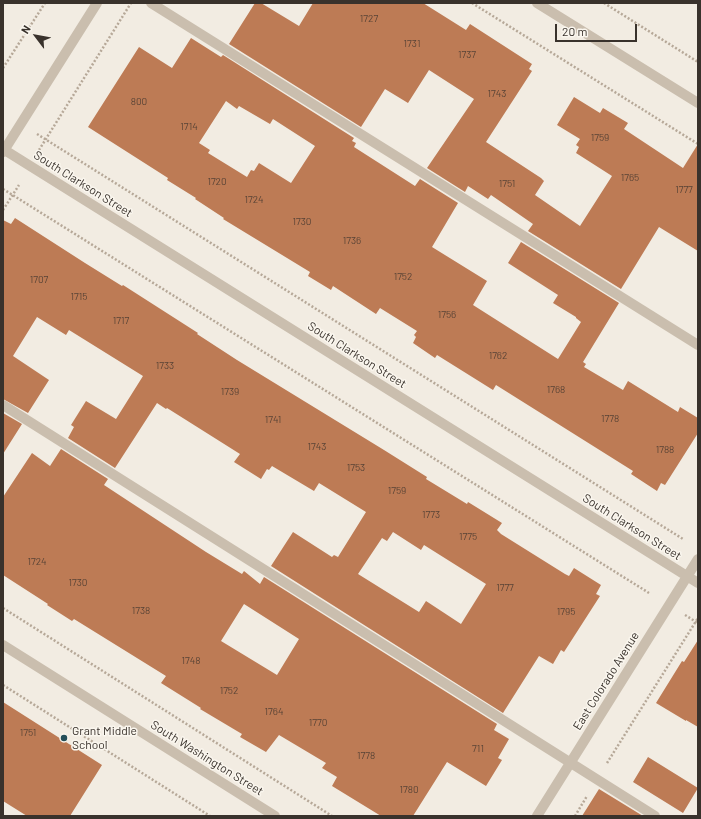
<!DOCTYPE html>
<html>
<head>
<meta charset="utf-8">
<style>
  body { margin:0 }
  #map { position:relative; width:701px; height:819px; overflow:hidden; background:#f2ece2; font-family:Barlow,sans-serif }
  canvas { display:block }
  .frame { position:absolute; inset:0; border:4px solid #39322c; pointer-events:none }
  .north { position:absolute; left:16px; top:16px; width:40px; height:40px; -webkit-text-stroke:3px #faf6ee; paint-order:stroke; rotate:302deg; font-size:11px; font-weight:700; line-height:16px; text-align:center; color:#39322c }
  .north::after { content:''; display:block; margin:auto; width:14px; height:18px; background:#39322c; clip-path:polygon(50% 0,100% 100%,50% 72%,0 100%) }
  .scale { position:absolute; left:555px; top:24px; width:82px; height:18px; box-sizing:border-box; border:2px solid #39322c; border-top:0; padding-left:5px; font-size:12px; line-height:14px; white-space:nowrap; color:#39322c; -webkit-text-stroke:3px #faf6ee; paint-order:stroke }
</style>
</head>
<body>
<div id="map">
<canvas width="701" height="819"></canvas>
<div class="frame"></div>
<div class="north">N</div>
<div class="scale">20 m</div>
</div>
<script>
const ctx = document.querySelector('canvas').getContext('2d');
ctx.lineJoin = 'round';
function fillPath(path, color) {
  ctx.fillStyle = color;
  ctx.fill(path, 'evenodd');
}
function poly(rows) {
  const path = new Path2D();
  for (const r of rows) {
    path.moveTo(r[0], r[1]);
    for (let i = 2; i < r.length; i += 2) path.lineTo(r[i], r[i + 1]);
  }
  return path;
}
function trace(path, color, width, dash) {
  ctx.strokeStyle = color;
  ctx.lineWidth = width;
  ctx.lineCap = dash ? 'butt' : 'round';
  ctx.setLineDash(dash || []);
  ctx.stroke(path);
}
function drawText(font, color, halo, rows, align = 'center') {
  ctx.font = font + ' Barlow,sans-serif';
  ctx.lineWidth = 3;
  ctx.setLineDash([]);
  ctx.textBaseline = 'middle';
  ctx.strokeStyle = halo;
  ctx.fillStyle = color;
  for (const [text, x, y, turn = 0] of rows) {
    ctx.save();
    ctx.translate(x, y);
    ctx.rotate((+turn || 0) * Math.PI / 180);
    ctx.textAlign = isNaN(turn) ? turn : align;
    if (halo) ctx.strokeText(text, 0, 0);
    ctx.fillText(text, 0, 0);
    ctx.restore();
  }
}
const building = poly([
  [255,3,261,3,299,26,313,3,423,3,466,30,470,24,532,64,529,69,532,71,486,142,541,178,544,181,535,195,580,226,612,176,576,153,579,147,576,145,580,139,557,125,574,97,600,113,603,108,628,123,624,129,683,168,698,144,698,251,659,227,621,289,528,231,533,224,491,195,488,199,468,186,465,192,427,168,474,99,429,70,408,103,385,89,361,127,229,44],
  [191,38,221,57,223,55,354,138,352,141,356,143,354,147,415,186,420,179,458,203,432,247,487,281,473,305,558,359,581,322,576,318,576,317,553,303,558,295,508,263,521,242,619,303,583,362,586,364,584,367,623,390,628,381,678,412,680,407,698,418,698,433,665,485,661,483,657,491,631,474,633,471,496,385,493,390,437,355,435,358,413,343,416,337,414,335,417,331,380,308,376,314,333,286,331,290,308,276,310,272,223,219,224,218,195,199,196,198,167,180,168,178,88,127,139,47,172,68],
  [226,101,237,109,239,106,270,124,273,119,315,146,291,183,259,163,254,171,251,170,247,177,208,153,210,150,199,143],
  [15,218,85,263,122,286,123,285,198,333,197,334,237,360,384,450,427,477,426,479,467,504,468,502,502,523,497,530,501,534,565,574,569,576,574,568,601,585,596,594,600,596,564,652,561,650,553,664,539,656,503,713,271,566,293,532,332,557,334,555,338,557,366,512,319,483,314,491,272,466,269,470,267,469,261,479,234,462,240,454,167,408,166,409,157,403,115,468,68,438,74,427,71,425,86,401,116,419,143,376,69,330,66,335,37,317,13,356,49,380,28,413,3,399,3,220,11,224],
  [393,532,421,550,424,545,486,584,461,624,426,601,419,612,358,574,382,538,387,541],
  [3,413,22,424,3,454],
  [61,449,108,479,104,485,206,552,242,574,244,571,260,584,264,577,497,724,494,730,509,739,498,758,502,760,486,786,447,762,413,816,381,816,332,786,337,777,322,768,326,763,279,735,266,752,240,737,242,734,200,709,201,708,161,683,166,676,74,619,72,621,47,605,48,604,3,575,3,497,32,453,50,466],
  [244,604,299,639,277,675,221,641],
  [698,640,698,727,686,720,686,721,656,703,682,661,684,662],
  [3,702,102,765,70,816,27,816,3,801],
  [648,757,698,788,683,813,633,782],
  [599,789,643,816,582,816]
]);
const path = poly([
  [472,3,698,144],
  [604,3,698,62],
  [3,68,45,3],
  [37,134,683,539],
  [39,150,131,3],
  [3,189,649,593],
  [3,210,19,185],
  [3,608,332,816],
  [685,615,698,623],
  [3,685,210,816],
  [607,763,698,618],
  [575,816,587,796]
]);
const minor = poly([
  [151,3,698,345],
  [537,3,698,103],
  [3,149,698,583],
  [3,152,97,3],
  [3,405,655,816],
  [3,645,275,816],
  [537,816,698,559]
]);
const markers = [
  [64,738,4,"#244e58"]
];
const numberNames = [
  ["1727",369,19],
  ["1731",412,44],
  ["1737",467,55],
  ["1743",497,94],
  ["800",139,102],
  ["1714",189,127],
  ["1759",600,138],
  ["1765",630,178],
  ["1720",217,182],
  ["1751",507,184],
  ["1777",684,190],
  ["1724",254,200],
  ["1730",302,222],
  ["1736",352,241],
  ["1752",403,277],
  ["1707",39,280],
  ["1715",79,297],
  ["1756",447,315],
  ["1717",121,321],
  ["1762",498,356],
  ["1733",165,366],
  ["1768",556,390],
  ["1739",230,392],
  ["1778",610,419],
  ["1741",273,420],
  ["1743",317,447],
  ["1788",665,450],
  ["1753",356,468],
  ["1759",397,491],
  ["1773",431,515],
  ["1775",468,537],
  ["1724",37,562],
  ["1730",78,583],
  ["1777",505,588],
  ["1738",141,611],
  ["1795",566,612],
  ["1748",191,661],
  ["1752",229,691],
  ["1764",274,712],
  ["1770",318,723],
  ["1751",28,733],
  ["711",478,749],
  ["1778",366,756],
  ["1780",409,790]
];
const streetNames = [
  ["South Clarkson Street",83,184,32],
  ["South Clarkson Street",357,355,32],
  ["South Clarkson Street",632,527,32],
  ["East Colorado Avenue",606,681,-58],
  ["South Washington Street",207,758,32]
];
const poiNames = [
  ["Grant Middle",72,731],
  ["School",72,745]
];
fillPath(building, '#bd7b55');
trace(path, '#b6a898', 2.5, [2, 2]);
trace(minor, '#cabeae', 10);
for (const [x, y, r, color] of markers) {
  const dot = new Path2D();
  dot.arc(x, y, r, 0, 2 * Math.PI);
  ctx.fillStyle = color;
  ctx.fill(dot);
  trace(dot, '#faf6ee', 1.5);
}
drawText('10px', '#5a4436', null, numberNames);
drawText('12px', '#39322c', '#faf6ee', streetNames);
drawText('12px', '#39322c', '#faf6ee', poiNames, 'left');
</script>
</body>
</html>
